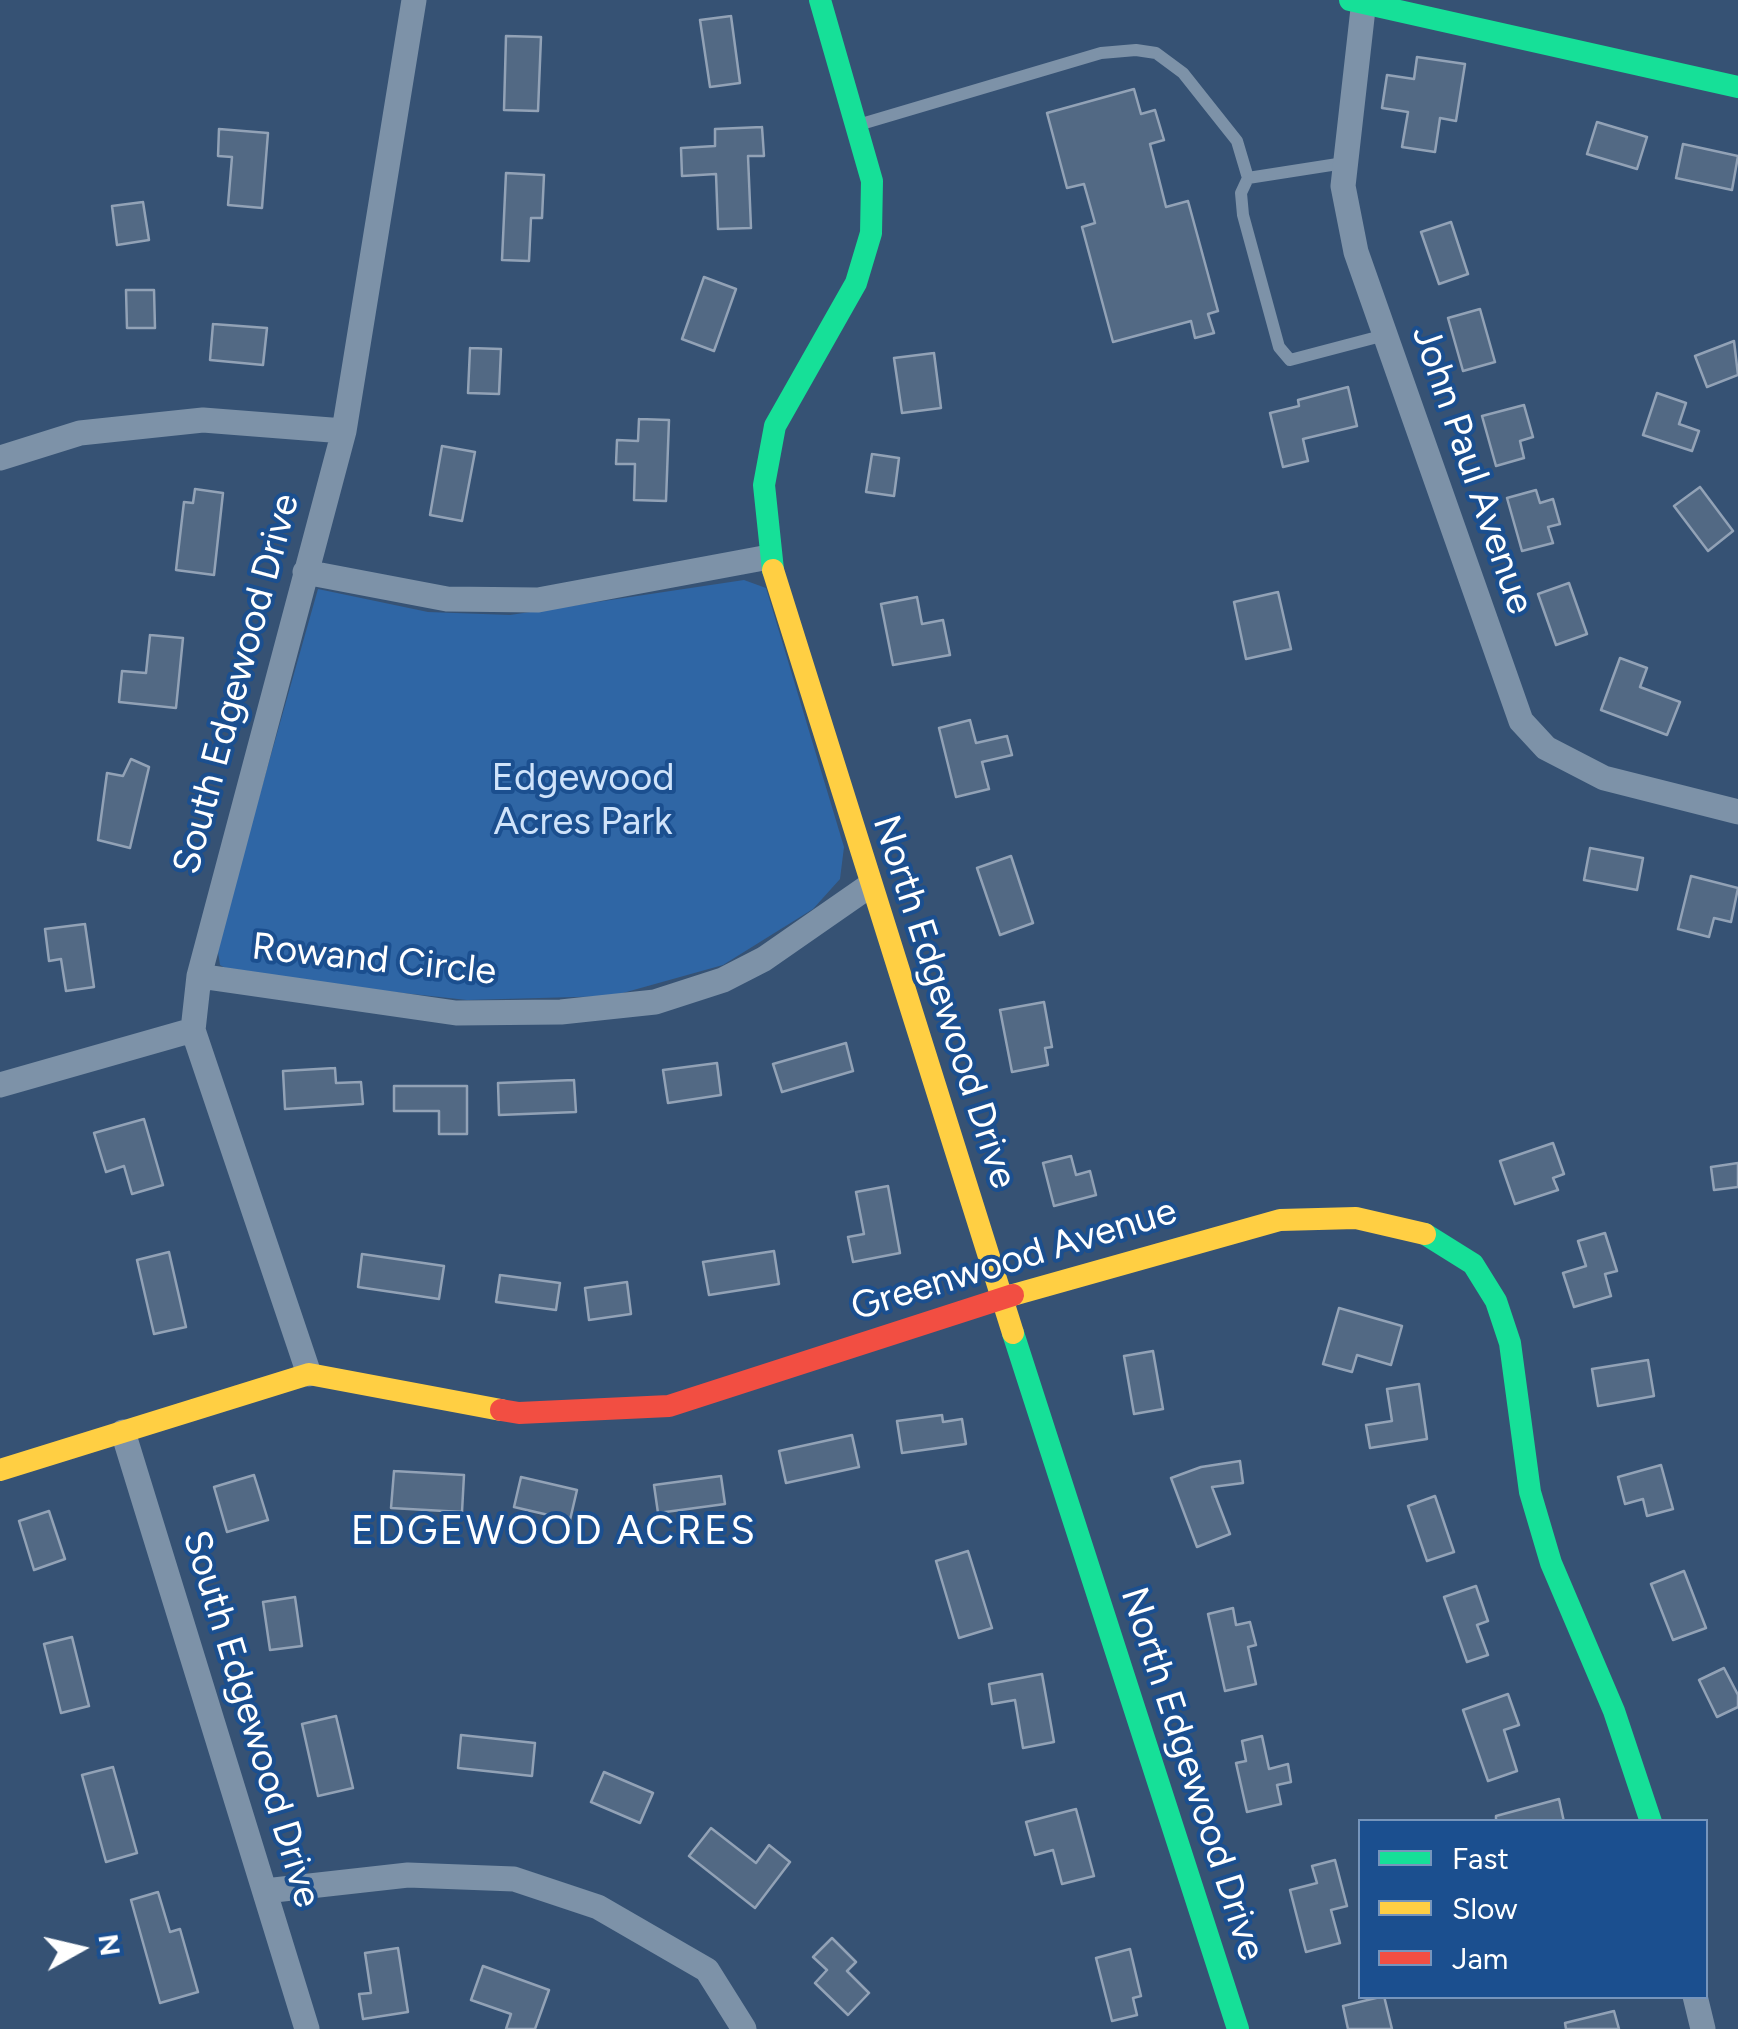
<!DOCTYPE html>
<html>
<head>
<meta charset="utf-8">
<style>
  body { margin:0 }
  #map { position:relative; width:1738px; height:2029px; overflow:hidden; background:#365274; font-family:Figtree,sans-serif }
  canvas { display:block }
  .legend { position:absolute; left:1358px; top:1819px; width:350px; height:180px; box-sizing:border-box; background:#1b4f8f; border:2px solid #7695bc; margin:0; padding:12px 18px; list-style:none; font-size:30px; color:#fff }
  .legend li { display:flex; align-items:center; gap:20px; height:50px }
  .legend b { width:50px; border:2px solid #7695bc }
  .north { position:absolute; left:30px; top:1899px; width:100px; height:100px; -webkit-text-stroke:8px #1b4f8f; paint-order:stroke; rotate:82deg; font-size:28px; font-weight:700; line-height:40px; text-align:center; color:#fff }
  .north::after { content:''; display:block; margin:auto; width:35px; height:45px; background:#fff; clip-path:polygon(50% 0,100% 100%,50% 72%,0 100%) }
</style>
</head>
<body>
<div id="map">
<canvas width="1738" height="2029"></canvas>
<ul class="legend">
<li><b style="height:12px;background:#16e098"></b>Fast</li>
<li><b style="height:12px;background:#ffcf43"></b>Slow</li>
<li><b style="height:12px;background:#f24e42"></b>Jam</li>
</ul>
<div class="north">N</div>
</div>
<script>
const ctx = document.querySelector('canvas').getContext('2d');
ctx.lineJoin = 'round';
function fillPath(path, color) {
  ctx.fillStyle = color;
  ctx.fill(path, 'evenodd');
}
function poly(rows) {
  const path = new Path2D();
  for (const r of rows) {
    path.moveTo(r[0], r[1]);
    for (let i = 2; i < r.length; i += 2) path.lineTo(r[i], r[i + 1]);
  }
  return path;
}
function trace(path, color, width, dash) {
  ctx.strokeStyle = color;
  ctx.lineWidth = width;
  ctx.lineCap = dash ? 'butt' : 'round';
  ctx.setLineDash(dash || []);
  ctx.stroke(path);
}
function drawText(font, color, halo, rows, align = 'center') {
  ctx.font = font + ' Figtree,sans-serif';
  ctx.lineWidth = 8;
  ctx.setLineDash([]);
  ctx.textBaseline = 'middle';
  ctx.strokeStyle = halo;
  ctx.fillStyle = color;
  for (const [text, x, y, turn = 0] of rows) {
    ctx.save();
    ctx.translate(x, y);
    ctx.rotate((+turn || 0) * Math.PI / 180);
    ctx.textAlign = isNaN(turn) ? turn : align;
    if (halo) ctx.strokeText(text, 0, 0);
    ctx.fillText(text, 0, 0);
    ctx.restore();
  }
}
const green = poly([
  [744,580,766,588,844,847,840,879,813,909,723,965,612,996,467,1000,238,975,220,965,217,945,318,589,428,612,510,615]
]);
const building = poly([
  [731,16,740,83,710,87,700,20,731,16],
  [506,36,541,37,538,111,504,110,506,36],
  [1417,57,1465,64,1456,121,1440,118,1435,152,1402,147,1408,112,1382,108,1387,75,1414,79,1417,57],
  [1134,89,1141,114,1155,110,1164,140,1150,144,1166,207,1188,201,1218,311,1208,314,1214,333,1195,338,1191,321,1113,342,1082,227,1095,223,1084,184,1067,188,1047,113,1134,89],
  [1597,122,1647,137,1637,169,1587,154,1597,122],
  [762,127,764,156,748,156,751,228,718,229,716,174,682,176,681,148,715,146,715,129,762,127],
  [219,129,268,133,262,208,228,205,232,157,218,156,219,129],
  [1683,144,1738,156,1732,190,1676,178,1683,144],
  [506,173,544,175,542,218,531,218,529,261,502,260,506,173],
  [143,202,149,240,117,245,112,206,143,202],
  [1451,222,1468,274,1439,284,1421,232,1451,222],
  [704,277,736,289,714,351,682,339,704,277],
  [126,290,154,290,155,328,127,328,126,290],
  [1480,309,1495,362,1463,371,1448,318,1480,309],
  [213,324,267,328,263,365,210,360,213,324],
  [1734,341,1738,375,1707,387,1695,356,1734,341],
  [470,348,501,349,499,394,468,393,470,348],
  [934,353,941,408,902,413,894,358,934,353],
  [1348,387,1357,426,1303,439,1308,461,1283,467,1270,413,1299,406,1298,400,1348,387],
  [1657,393,1686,403,1679,424,1699,431,1692,451,1643,435,1657,393],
  [1524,405,1533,437,1520,441,1524,458,1496,466,1482,416,1524,405],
  [639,419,669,420,666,501,634,500,635,464,616,464,617,440,638,441,639,419],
  [442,446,475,452,462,521,430,515,442,446],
  [872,454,899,458,894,496,866,492,872,454],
  [1700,487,1733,531,1708,551,1674,506,1700,487],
  [195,489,223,493,214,575,176,570,184,502,193,503,195,489],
  [1536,490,1540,503,1553,499,1560,524,1548,527,1553,543,1522,551,1507,498,1536,490],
  [1569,583,1587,634,1556,645,1538,594,1569,583],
  [1278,592,1291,649,1246,659,1234,602,1278,592],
  [917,597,922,624,943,620,950,655,893,665,881,604,917,597],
  [150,635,183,638,176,708,119,702,122,671,146,673,150,635],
  [1620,658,1647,668,1640,687,1680,702,1667,735,1601,710,1620,658],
  [970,720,976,743,1007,736,1012,755,982,762,989,789,956,797,939,728,970,720],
  [131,759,149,767,130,848,98,840,107,773,123,776,131,759],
  [1590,848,1643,858,1637,890,1584,880,1590,848],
  [1011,856,1033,923,1000,935,977,868,1011,856],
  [1691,876,1738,888,1731,922,1714,918,1709,937,1678,929,1691,876],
  [85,924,94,987,66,991,61,959,49,961,45,929,85,924],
  [1044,1002,1052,1047,1045,1048,1048,1065,1012,1072,1000,1010,1044,1002],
  [846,1043,853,1071,782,1092,773,1064,846,1043],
  [717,1063,721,1095,668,1103,663,1070,717,1063],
  [335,1068,336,1083,361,1082,363,1104,285,1109,283,1071,335,1068],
  [574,1080,576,1112,499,1115,498,1083,574,1080],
  [394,1086,467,1086,467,1134,439,1134,439,1111,394,1111,394,1086],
  [144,1119,163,1185,132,1194,124,1166,106,1172,94,1133,144,1119],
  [1553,1143,1564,1174,1553,1178,1558,1190,1515,1204,1500,1161,1553,1143],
  [1071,1156,1076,1175,1090,1171,1096,1195,1054,1206,1043,1163,1071,1156],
  [1738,1163,1738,1187,1714,1190,1711,1167,1738,1163],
  [888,1186,900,1253,853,1262,848,1237,864,1234,856,1192,888,1186],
  [1605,1233,1617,1271,1605,1274,1611,1296,1574,1307,1563,1273,1586,1266,1578,1241,1605,1233],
  [774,1251,779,1284,709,1295,703,1262,774,1251],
  [169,1252,186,1327,154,1334,137,1260,169,1252],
  [362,1254,444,1266,439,1299,358,1287,362,1254],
  [500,1275,560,1283,556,1310,496,1302,500,1275],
  [627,1282,631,1314,589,1320,585,1288,627,1282],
  [1339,1308,1402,1326,1391,1365,1357,1355,1352,1372,1323,1364,1339,1308],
  [1153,1351,1163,1409,1134,1414,1124,1356,1153,1351],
  [1648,1360,1654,1396,1598,1406,1592,1369,1648,1360],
  [1419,1384,1427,1439,1370,1448,1366,1425,1392,1421,1387,1389,1419,1384],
  [942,1415,943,1422,962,1419,966,1444,902,1453,897,1421,942,1415],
  [852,1435,859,1467,786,1483,779,1451,852,1435],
  [1240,1461,1243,1483,1212,1487,1230,1534,1197,1547,1171,1478,1201,1467,1240,1461],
  [1661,1465,1673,1509,1647,1516,1643,1499,1625,1504,1618,1477,1661,1465],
  [394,1471,464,1475,462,1512,391,1508,394,1471],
  [254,1475,268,1520,227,1532,214,1487,254,1475],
  [721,1476,725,1504,658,1513,654,1485,721,1476],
  [521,1477,577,1490,570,1520,514,1507,521,1477],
  [1435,1496,1454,1552,1427,1561,1408,1506,1435,1496],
  [49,1511,65,1559,34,1570,19,1521,49,1511],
  [968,1551,992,1628,959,1638,936,1561,968,1551],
  [1684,1571,1706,1628,1673,1640,1651,1584,1684,1571],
  [1476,1586,1488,1621,1477,1625,1488,1655,1467,1662,1444,1597,1476,1586],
  [295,1597,302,1646,270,1650,263,1602,295,1597],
  [1233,1608,1236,1625,1250,1622,1256,1645,1248,1647,1256,1684,1225,1691,1208,1614,1233,1608],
  [72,1637,89,1706,61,1713,44,1644,72,1637],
  [1724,1668,1738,1695,1738,1707,1717,1717,1699,1680,1724,1668],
  [1042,1674,1054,1742,1023,1748,1015,1700,992,1704,989,1684,1042,1674],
  [1508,1694,1519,1725,1504,1730,1517,1771,1488,1781,1463,1710,1508,1694],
  [336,1716,353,1788,318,1796,302,1724,336,1716],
  [461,1735,535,1743,532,1776,458,1768,461,1735],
  [1262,1736,1269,1769,1288,1764,1291,1782,1277,1785,1281,1804,1247,1812,1236,1763,1246,1761,1242,1741,1262,1736],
  [113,1767,137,1853,106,1862,82,1775,113,1767],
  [604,1772,653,1793,640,1823,591,1802,604,1772],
  [1559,1799,1564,1822,1496,1822,1496,1816,1559,1799],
  [1076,1809,1094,1876,1062,1884,1053,1850,1035,1855,1026,1822,1076,1809],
  [711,1828,756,1863,769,1845,790,1862,755,1908,689,1856,711,1828],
  [1335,1860,1347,1906,1331,1910,1340,1943,1306,1952,1290,1890,1317,1883,1312,1866,1335,1860],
  [158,1892,170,1932,180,1929,198,1992,160,2003,131,1900,158,1892],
  [832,1938,856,1962,847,1971,869,1993,848,2015,815,1983,827,1970,813,1957,832,1938],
  [398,1948,408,2012,363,2019,359,1994,371,1993,365,1953,398,1948],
  [1130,1949,1141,1996,1133,1998,1137,2015,1112,2021,1096,1958,1130,1949],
  [483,1966,549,1990,535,2029,506,2029,511,2014,471,2000,483,1966],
  [1384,1996,1392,2029,1348,2029,1343,2006,1384,1996],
  [1614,2011,1619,2029,1566,2029,1565,2023,1614,2011]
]);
const lane = poly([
  [858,125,1101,53,1136,50,1156,53,1183,73,1237,141,1248,178],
  [1344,163,1248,178,1241,193,1243,215,1279,347,1290,360,1385,335]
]);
const street = poly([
  [1364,0,1343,186,1356,252,1521,721,1546,748,1604,778,1738,812],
  [0,458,80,433,203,420,344,431],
  [305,572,447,599,538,600,769,557],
  [199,976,456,1013,561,1012,655,1002,723,980,764,959,869,886],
  [0,1085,193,1030],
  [309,1374,193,1030,199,976,344,431,414,0],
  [123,1432,307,2029],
  [265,1891,408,1875,514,1879,598,1907,707,1970,744,2029],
  [1695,1996,1703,2029]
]);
const fast = poly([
  [1350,0,1738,87],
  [773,570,764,485,775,426,856,283,871,233,872,181,820,0],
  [1425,1234,1473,1264,1496,1301,1510,1343,1530,1492,1551,1563,1614,1711,1651,1822],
  [1013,1333,1238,2029]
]);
const slow = poly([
  [773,570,1013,1333],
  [1013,1295,1280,1220,1356,1218,1425,1234],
  [0,1470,309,1374,501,1410]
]);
const jam = poly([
  [501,1410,519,1413,669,1406,1013,1295]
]);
const streetNames = [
  ["John Paul Avenue",1472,470,71],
  ["South Edgewood Drive",237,684,-75],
  ["Rowand Circle",374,960,6],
  ["North Edgewood Drive",944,1002,72],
  ["Greenwood Avenue",1014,1260,-17],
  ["South Edgewood Drive",251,1719,73],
  ["North Edgewood Drive",1192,1774,72]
];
const parkNames = [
  ["Edgewood",583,779],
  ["Acres Park",583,823]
];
const neighbourhoodNames = [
  ["EDGEWOOD ACRES",554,1532]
];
fillPath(green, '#2f66a5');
fillPath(building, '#526984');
trace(building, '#92a2b6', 2.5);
trace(lane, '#7d92a8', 12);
trace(street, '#7d92a8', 25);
trace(fast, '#16e098', 22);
trace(slow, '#ffcf43', 22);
trace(jam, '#f24e42', 22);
drawText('38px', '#fff', '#1b4f8f', streetNames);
drawText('38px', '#cfe3fa', '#1b4f8f', parkNames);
ctx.letterSpacing = '2.5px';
drawText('40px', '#fff', '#1b4f8f', neighbourhoodNames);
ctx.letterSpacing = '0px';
</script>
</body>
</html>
